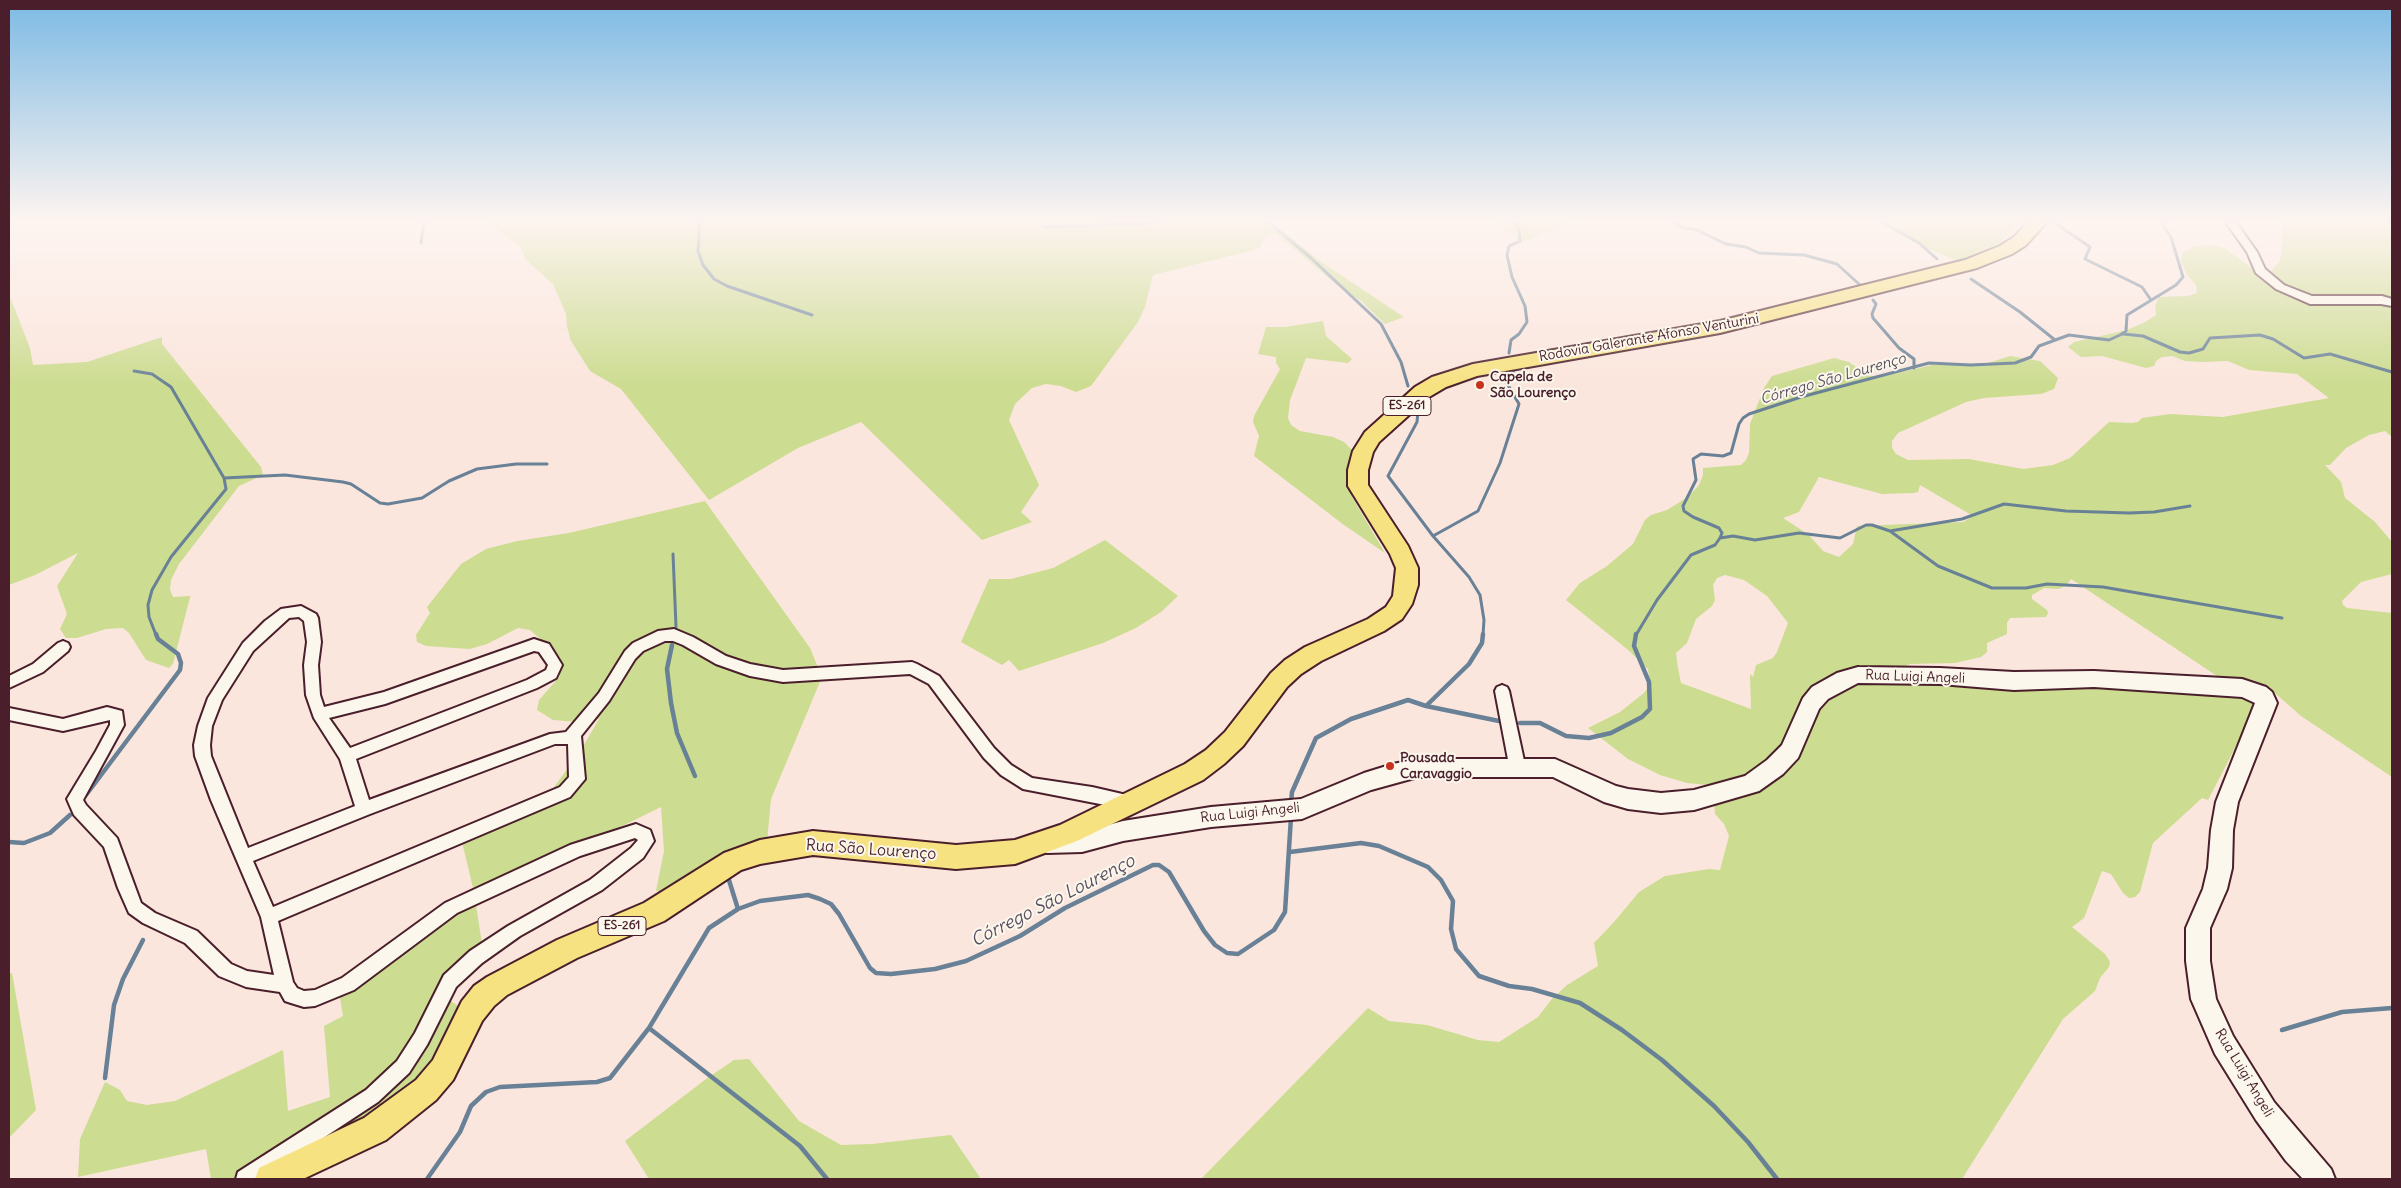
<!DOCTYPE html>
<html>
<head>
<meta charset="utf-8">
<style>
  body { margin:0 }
  #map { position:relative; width:2401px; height:1188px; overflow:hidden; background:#fbe6dd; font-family:Delius,sans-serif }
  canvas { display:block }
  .frame { position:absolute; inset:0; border:10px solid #4a1f2b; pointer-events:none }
</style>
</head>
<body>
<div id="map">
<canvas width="2401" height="1188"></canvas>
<div class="frame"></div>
</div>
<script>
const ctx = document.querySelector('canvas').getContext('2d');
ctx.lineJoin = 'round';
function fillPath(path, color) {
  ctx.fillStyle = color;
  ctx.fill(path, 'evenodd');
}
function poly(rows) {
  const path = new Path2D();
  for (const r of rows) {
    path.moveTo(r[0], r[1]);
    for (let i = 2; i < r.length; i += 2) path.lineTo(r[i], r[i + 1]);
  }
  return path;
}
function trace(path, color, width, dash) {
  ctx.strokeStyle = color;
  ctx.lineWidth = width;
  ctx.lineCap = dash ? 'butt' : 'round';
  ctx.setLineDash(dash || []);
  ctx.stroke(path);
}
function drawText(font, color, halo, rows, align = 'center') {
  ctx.font = font + ' Delius,sans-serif';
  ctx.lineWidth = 4;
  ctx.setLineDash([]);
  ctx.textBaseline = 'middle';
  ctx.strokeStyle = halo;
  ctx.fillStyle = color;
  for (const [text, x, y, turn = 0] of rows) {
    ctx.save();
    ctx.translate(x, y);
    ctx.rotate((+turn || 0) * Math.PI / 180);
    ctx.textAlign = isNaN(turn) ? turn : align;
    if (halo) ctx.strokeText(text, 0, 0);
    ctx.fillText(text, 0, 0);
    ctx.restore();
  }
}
const green = poly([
  [485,221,1271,221,1320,261,1404,317,1385,324,1361,301,1338,286,1276,234,1266,235,1259,248,1250,251,1153,275,1145,307,1138,322,1091,386,1076,392,1061,386,1046,384,1032,388,1015,404,1009,420,1039,485,1021,512,1032,522,982,540,861,422,798,448,709,500,621,389,590,371,571,341,567,327,566,314,553,284,526,260,519,245],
  [1492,221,1577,221,1522,242],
  [1873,221,2023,221,1997,245,1958,261,1924,247],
  [2280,221,2392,221,2392,437,2385,431,2369,435,2346,448,2330,465,2325,465,2341,482,2345,498,2375,522,2392,542,2392,574,2361,582,2342,601,2343,605,2347,608,2392,613,2392,777,2301,716,2276,694,2254,682,2242,679,2223,680,2071,579,2066,586,2058,589,2044,588,2032,595,2032,599,2047,610,2048,613,2046,617,2010,618,2007,623,2007,634,1987,643,1987,652,1981,657,1955,663,1910,664,1889,672,2208,683,2262,702,2245,729,2208,800,2202,798,2153,843,2140,892,2135,897,2129,898,2123,893,2111,874,2102,871,2084,918,2072,927,2105,954,2110,962,2109,967,2100,978,2095,991,2063,1019,1962,1179,1201,1179,1368,1008,1389,1021,1427,1025,1478,1040,1499,1042,1538,1017,1551,1000,1567,985,1598,966,1594,943,1614,922,1639,892,1665,876,1709,869,1720,870,1729,836,1724,824,1715,814,1714,801,1719,783,1708,785,1687,783,1660,775,1628,759,1588,728,1620,712,1644,693,1650,685,1648,669,1627,649,1566,600,1580,583,1607,566,1633,544,1645,520,1651,515,1667,510,1688,497,1699,485,1703,475,1703,468,1741,465,1746,460,1749,453,1750,424,1764,388,1772,376,1834,358,1849,362,1869,376,1885,376,1932,365,1988,363,2010,356,2040,361,2058,378,2054,389,2041,394,1984,398,1966,402,1898,433,1892,441,1892,448,1896,454,1908,460,1969,459,2023,469,2053,465,2070,458,2109,422,2132,423,2138,422,2142,418,2170,414,2223,417,2329,398,2297,374,2249,370,2228,361,2203,362,2185,361,2172,356,2162,357,2156,361,2154,366,2146,368,2102,356,2081,357,2068,347,2074,342,2127,330,2145,322,2156,315,2155,306,2159,297,2187,296,2197,293,2196,285,2187,275,2181,262,2183,252,2195,246,2214,245,2226,249,2265,278,2280,261,2283,237],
  [1819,477,1882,494,1914,493,1918,492,1920,485,1973,516,1963,522,1857,526,1853,544,1839,557,1823,551,1809,535,1783,518,1799,512],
  [1725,575,1744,580,1767,596,1788,623,1777,652,1773,658,1756,665,1753,677,1750,674,1751,709,1681,683,1678,668,1676,653,1687,643,1696,619,1712,606,1715,600,1713,585,1717,578],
  [9,294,30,348,33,365,87,362,162,337,162,344,261,467,263,475,239,486,179,564,171,580,170,590,173,597,191,596,190,597,173,664,169,668,146,660,129,633,123,628,106,629,77,638,66,638,60,629,67,614,57,586,78,553,35,575,9,585],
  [1323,321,1326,336,1352,359,1348,363,1306,358,1290,400,1288,418,1291,425,1300,431,1333,437,1344,442,1352,450,1347,468,1348,483,1352,497,1385,553,1344,525,1254,456,1259,436,1253,422,1254,416,1280,369,1276,363,1276,357,1258,354,1266,327,1285,327],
  [705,501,810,648,822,677,771,799,767,842,667,892,656,891,664,851,661,807,604,835,474,892,482,944,442,982,436,992,460,1007,416,1087,323,1150,245,1179,211,1179,206,1149,78,1177,80,1139,105,1082,120,1090,127,1101,147,1105,175,1101,283,1050,288,1111,330,1097,324,1026,343,1016,338,986,474,892,462,842,549,794,581,750,599,719,578,722,553,720,537,710,539,700,560,676,560,663,545,643,530,630,518,628,487,644,470,649,426,646,417,642,416,635,430,613,427,607,461,564,486,549,517,541,569,533],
  [1105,540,1178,596,1161,612,1136,628,1103,643,1019,671,1009,660,1002,665,961,642,989,579,1011,579,1053,568],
  [9,973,12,973,36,1110,9,1138],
  [749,1059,799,1121,841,1145,872,1144,951,1135,981,1179,649,1179,625,1141,706,1079,734,1060]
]);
const streamFar1 = poly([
  [700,221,698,251,703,265,714,279,727,286,812,315],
  [1267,221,1311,258,1381,324,1401,362,1408,386],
  [1672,221,1681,227,1697,230,1726,244,1746,247,1759,253,1804,255,1837,264,1860,285],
  [1881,221,1919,243,1937,259],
  [2052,221,2090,247,2085,259,2142,287,2151,300],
  [1044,227,1142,224,1159,221],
  [421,243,424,221],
  [1971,279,2020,312,2055,340],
  [1873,300,1876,304,1872,314,1873,318,1899,348,1914,359,1914,368],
  [2123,334,2143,336,2180,352,2189,353,2203,349,2210,338,2260,335,2273,339,2304,358,2330,354,2392,372],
  [1509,353,1511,340,1519,334,1527,322,1525,306,1512,277,1507,255,1509,246,1520,241,1519,229,1514,221],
  [134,371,152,374,171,387,224,478,226,489,171,557,152,590,148,605,149,617,156,635],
  [1418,411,1417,422,1388,476,1433,536,1469,577,1480,595,1484,620,1483,635],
  [224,478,285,475,343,482,351,484,380,503,388,504,422,498,449,481,477,469,516,464,547,464],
  [1890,531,1962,519,2004,504,2066,511,2129,513,2154,512,2190,506],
  [1433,536,1478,511,1500,463,1519,404,1505,380,1512,375,1514,369],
  [1720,538,1733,536,1755,540,1799,533,1840,538,1866,525,1872,525,1890,531,1938,566,1992,588,2026,588,2047,584,2103,587,2282,618],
  [673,554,676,627],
  [1636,635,1657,600,1691,555,1715,545,1720,538,1722,533,1719,528,1693,517,1684,511,1683,506,1696,480,1693,459,1701,454,1723,456,1731,453,1739,424,1743,418,1749,414,1801,397,1929,363,1971,365,2015,363,2031,357,2039,346,2069,335,2109,340,2120,335,2126,331,2127,315,2176,285,2183,277,2171,237,2160,221]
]);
const stream = poly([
  [672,645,667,669,671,703,677,733,695,776],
  [1426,706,1469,664,1482,643,1483,634],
  [1520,723,1540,723,1566,736,1589,738,1611,733,1642,717,1650,709,1649,682,1634,646,1636,634],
  [86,795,180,670,181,663,178,654,158,639,156,634],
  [1291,803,1292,792,1316,738,1351,719,1408,700,1426,706,1499,721],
  [9,842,24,843,50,833,70,815],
  [1290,852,1361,843,1379,846,1428,867,1441,880,1453,901,1451,929,1456,949,1479,976,1509,986,1532,989,1580,1003,1622,1030,1662,1060,1714,1106,1748,1142,1777,1179],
  [728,877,738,909],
  [649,1028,800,1146,827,1179],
  [2282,1030,2342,1012,2392,1008],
  [105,1078,114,1005,123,979,143,940],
  [427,1179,460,1132,471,1106,486,1092,500,1087,597,1082,610,1078,649,1028,709,928,738,909,760,901,808,895,820,899,831,904,839,914,870,968,876,973,891,974,935,969,966,961,1020,936,1065,908,1153,865,1159,865,1169,872,1204,931,1215,945,1227,953,1238,954,1274,930,1285,912,1291,817]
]);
const street = poly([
  [2225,221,2235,221,2257,252,2265,269,2284,285,2312,296,2382,296,2392,299,2392,306,2381,304,2310,304,2276,289,2256,273,2247,252,2225,221],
  [301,606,316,614,318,618,321,642,318,665,320,695,324,707,384,692,534,639,549,644,562,665,556,678,537,688,356,759,369,800,550,734,566,732,599,693,625,651,633,643,658,631,674,629,693,637,726,656,750,664,783,670,912,662,917,664,939,676,994,748,1011,765,1032,778,1092,787,1131,796,1136,798,1139,803,1136,808,1131,810,1023,789,1001,775,984,758,929,684,910,674,783,682,750,676,716,664,683,645,673,641,665,641,643,651,635,659,609,701,581,736,585,779,570,797,278,921,293,982,297,988,304,991,315,990,342,978,445,903,570,845,636,824,650,830,654,841,643,858,602,890,520,936,482,963,456,987,427,1045,409,1073,378,1102,261,1179,236,1179,238,1172,366,1090,397,1061,415,1033,444,975,470,951,508,926,590,880,631,848,638,840,635,838,580,856,457,913,354,990,315,1006,304,1007,291,1003,285,1001,280,992,246,987,219,976,185,943,143,923,129,913,118,888,104,847,74,815,67,799,96,751,110,725,110,720,63,731,9,720,9,708,63,719,107,707,122,711,124,725,83,800,86,805,117,838,141,903,155,913,197,931,231,964,247,971,274,975,261,917,211,800,195,756,194,745,198,726,208,698,243,643,265,621,281,609,301,606],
  [299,617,304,621,307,642,304,665,306,695,314,718,340,759,355,806,248,848,211,756,210,745,212,726,222,700,253,651,289,618,299,617],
  [534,651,539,652,548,665,546,670,527,680,350,748,329,718,385,704,534,651],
  [555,744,568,744,569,777,560,787,273,907,253,861,370,814,555,744],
  [63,641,68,643,70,647,68,651,43,672,9,688,9,676,33,664,58,643,63,641],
  [1502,685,1507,687,1509,691,1526,770,1523,775,1518,776,1513,775,1510,770,1495,691,1497,687,1502,685]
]);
const secondary = poly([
  [1858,667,1940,668,2014,672,2094,671,2242,679,2266,687,2272,692,2277,703,2238,802,2233,830,2232,868,2227,889,2210,928,2210,961,2216,999,2233,1036,2274,1102,2331,1169,2335,1179,2303,1179,2286,1161,2256,1120,2215,1054,2191,999,2186,961,2186,928,2203,889,2208,868,2211,830,2216,802,2255,703,2242,697,2094,687,2014,690,1940,684,1858,683,1828,699,1819,709,1798,758,1783,774,1759,791,1694,810,1661,813,1628,809,1604,802,1553,777,1418,777,1371,790,1302,819,1211,827,1123,841,1082,852,1047,853,1039,850,1035,843,1039,836,1047,833,1082,832,1123,821,1211,807,1301,799,1364,773,1393,764,1418,759,1555,759,1616,786,1628,789,1661,793,1694,790,1745,776,1767,760,1782,745,1803,698,1812,687,1837,673,1858,667]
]);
const primary = poly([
  [2029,221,2048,221,2026,245,2012,254,1977,268,1720,333,1477,376,1446,387,1429,397,1379,442,1373,452,1368,470,1368,485,1408,546,1418,568,1418,585,1412,604,1402,619,1384,631,1321,661,1301,674,1287,687,1243,746,1224,764,1203,780,1077,841,1015,864,956,869,813,855,760,864,741,870,664,921,577,958,507,995,494,1006,482,1021,453,1080,436,1100,386,1140,303,1179,255,1179,259,1168,364,1118,416,1080,433,1060,462,1001,474,986,487,977,557,940,644,903,724,853,760,840,813,831,956,845,1015,840,1060,825,1185,764,1206,750,1225,732,1271,673,1285,660,1305,647,1368,619,1386,607,1393,596,1396,568,1390,554,1348,486,1348,470,1353,451,1365,432,1415,387,1432,377,1473,364,1720,321,1965,260,2000,246,2014,237,2029,221]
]);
const markers = [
  [1480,385,5,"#c8321e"],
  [1390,766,5,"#c8321e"]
];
const shields = [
  [1407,406,48],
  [622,926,48]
];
const shieldNames = [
  ["ES-261",1407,406],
  ["ES-261",622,926]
];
const streetNames = [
  ["Rodovia Galerante Afonso Venturini",1649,338,-10],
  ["Rua Luigi Angeli",1915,677,2],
  ["Rua Luigi Angeli",1250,813,-6],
  ["Rua Luigi Angeli",2244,1073,59]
];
const poiNames = [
  ["Capela de",1490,377],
  ["São Lourenço",1490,393],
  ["Pousada",1400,758],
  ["Caravaggio",1400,774]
];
const waterNames = [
  ["Córrego São Lourenço",1833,379,-16]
];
const nearStreetnames = [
  ["Rua São Lourenço",871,850,4]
];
const nearWaternames = [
  ["Córrego São Lourenço",1053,901,-27]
];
fillPath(green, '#ccdc90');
trace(streamFar1, '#698197', 3);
trace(stream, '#698197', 4.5);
trace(street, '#4a1f2b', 4);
trace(secondary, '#4a1f2b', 4);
trace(primary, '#4a1f2b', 4);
fillPath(street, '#fbf7ec');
fillPath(secondary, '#fbf7ec');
fillPath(primary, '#f7e281');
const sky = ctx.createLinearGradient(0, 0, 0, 387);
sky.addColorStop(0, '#7dbae4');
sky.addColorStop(0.57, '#fdf4f0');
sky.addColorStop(1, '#fdf4f000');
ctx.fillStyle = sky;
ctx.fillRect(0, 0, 2401, 387);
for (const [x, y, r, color] of markers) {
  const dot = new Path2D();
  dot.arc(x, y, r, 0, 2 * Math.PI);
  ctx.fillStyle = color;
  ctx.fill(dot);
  trace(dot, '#fbf7ec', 2);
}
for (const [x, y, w] of shields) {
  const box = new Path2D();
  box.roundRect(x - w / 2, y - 9.5, w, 19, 4);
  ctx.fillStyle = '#fbf7ec';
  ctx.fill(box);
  trace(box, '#4a1f2b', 1);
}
drawText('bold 12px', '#4a1f2b', null, shieldNames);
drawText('14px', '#4a1f2b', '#fbf7ec', streetNames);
drawText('bold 14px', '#4a1f2b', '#fbf7ec', poiNames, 'left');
drawText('italic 15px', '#5a5061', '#fbf7ec', waterNames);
drawText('16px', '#4a1f2b', '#fbf7ec', nearStreetnames);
drawText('italic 18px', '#5a5061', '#fbf7ec', nearWaternames);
</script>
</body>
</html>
